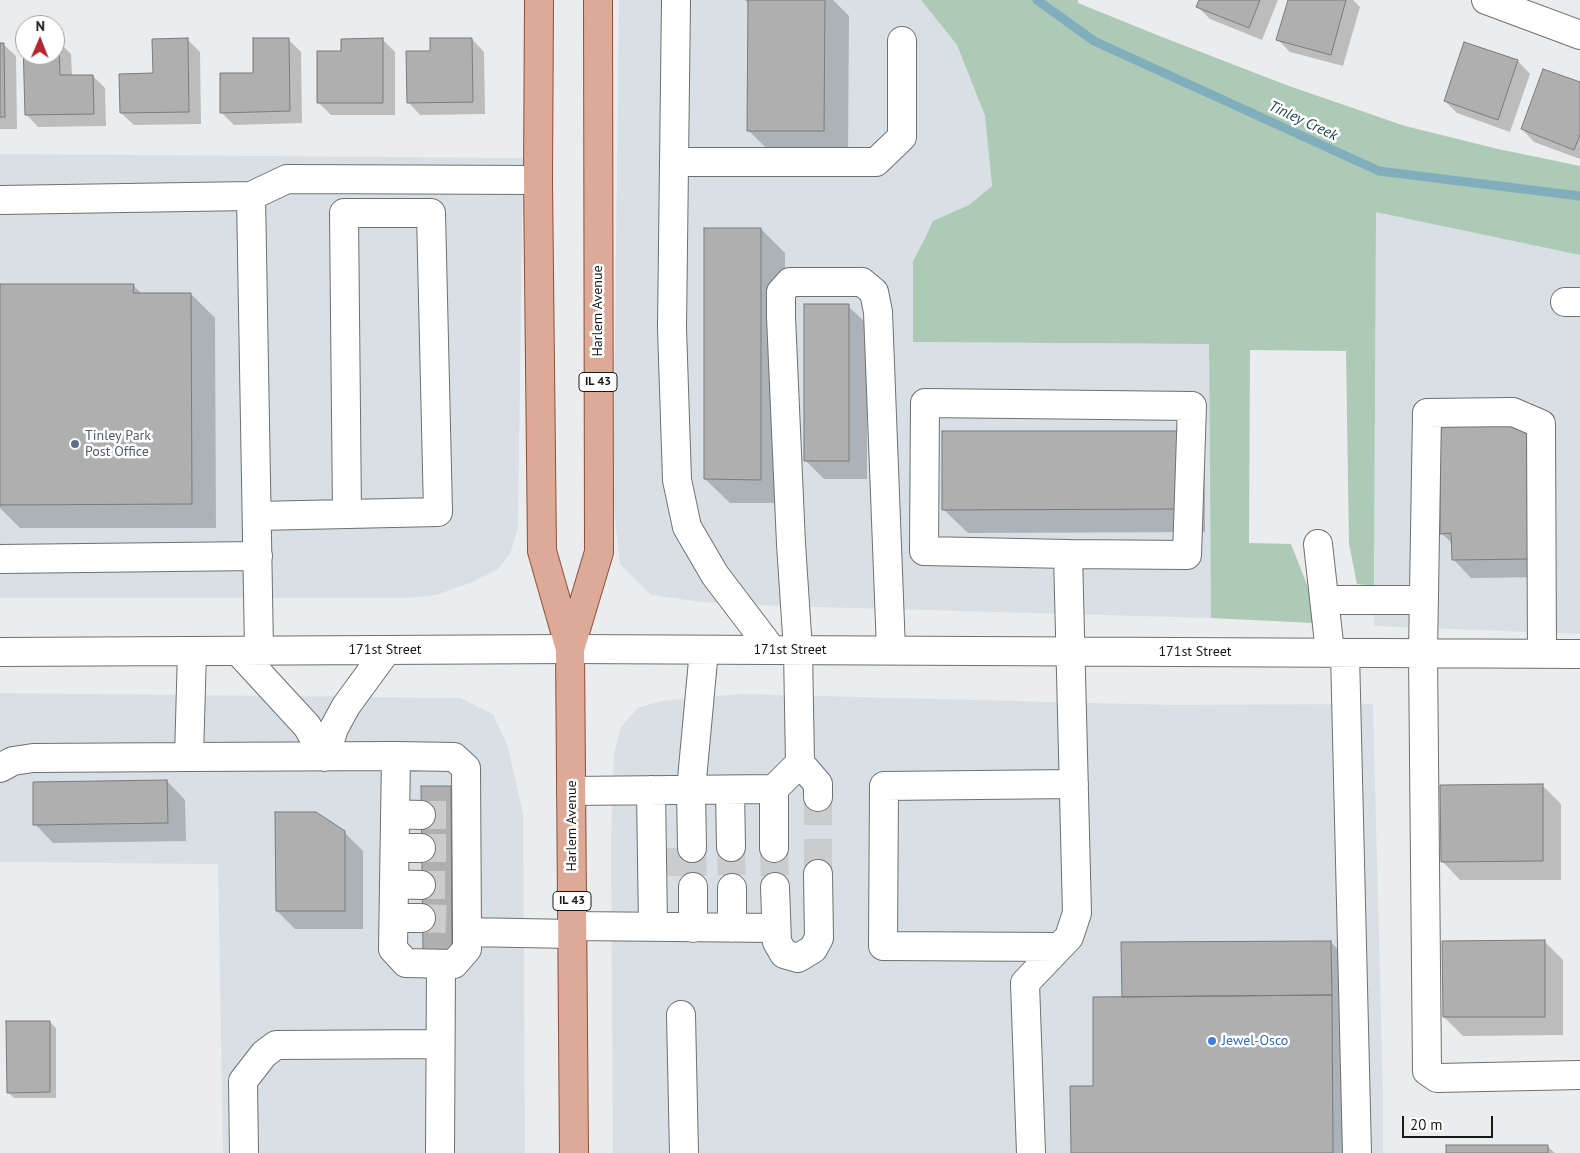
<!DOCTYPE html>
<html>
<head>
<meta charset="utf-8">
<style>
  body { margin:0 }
  #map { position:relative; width:1580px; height:1153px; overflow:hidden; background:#ebeced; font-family:"PT Sans",sans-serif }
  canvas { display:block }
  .north { position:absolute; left:15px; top:15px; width:50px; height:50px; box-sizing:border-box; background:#fff; border:1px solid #a2a3a3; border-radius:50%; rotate:1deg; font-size:14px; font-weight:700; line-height:20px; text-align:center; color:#171818 }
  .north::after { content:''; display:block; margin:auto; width:18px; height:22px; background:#b72630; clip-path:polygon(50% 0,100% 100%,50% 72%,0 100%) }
  .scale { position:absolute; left:1402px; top:1116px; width:91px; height:22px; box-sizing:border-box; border:2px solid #171818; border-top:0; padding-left:6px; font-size:15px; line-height:18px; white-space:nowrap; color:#171818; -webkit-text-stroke:4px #fff; paint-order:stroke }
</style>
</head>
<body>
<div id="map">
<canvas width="1580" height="1153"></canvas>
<div class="north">N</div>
<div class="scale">20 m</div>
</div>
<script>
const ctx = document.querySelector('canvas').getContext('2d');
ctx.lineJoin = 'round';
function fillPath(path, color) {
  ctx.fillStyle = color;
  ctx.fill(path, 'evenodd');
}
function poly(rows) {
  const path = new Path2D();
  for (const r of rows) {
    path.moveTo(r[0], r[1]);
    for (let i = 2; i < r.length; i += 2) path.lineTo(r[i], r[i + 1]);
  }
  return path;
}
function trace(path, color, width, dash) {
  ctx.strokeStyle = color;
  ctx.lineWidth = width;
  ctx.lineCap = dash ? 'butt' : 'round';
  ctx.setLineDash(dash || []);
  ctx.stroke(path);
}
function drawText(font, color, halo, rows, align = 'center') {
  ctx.font = font + ' "PT Sans",sans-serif';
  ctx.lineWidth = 5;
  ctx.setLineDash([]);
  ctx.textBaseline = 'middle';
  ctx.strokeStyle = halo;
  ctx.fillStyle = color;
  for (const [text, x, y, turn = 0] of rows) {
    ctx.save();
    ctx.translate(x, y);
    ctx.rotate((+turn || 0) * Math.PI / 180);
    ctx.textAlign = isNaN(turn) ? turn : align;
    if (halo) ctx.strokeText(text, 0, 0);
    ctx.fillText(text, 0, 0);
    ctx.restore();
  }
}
const built = poly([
  [619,0,921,0,957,45,985,117,992,186,969,205,934,221,924,240,913,261,913,342,1209,344,1211,618,781,606,701,602,651,595,620,564,613,502],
  [0,154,523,158,518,528,510,554,497,570,470,583,436,595,407,598,0,598],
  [1376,211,1580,255,1580,634,1374,626],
  [0,693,460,698,493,714,508,747,523,814,525,1153,223,1153,218,864,0,862],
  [740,694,1173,705,1373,704,1383,1095,1383,1153,613,1153,611,841,614,753,621,727,638,708,661,701]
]);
const green = poly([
  [921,0,1078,0,1078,3,1162,37,1289,86,1405,126,1498,149,1580,166,1580,255,1376,212,1374,586,1357,584,1349,544,1346,351,1250,350,1249,543,1291,544,1313,600,1314,623,1211,618,1209,344,913,342,913,261,924,240,933,221,969,205,992,186,985,116,957,45]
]);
const shadow = poly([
  [745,0,833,0,849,16,848,155,772,154,748,130,749,5],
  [1200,0,1278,0,1262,40,1210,19,1198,7],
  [1289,0,1353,0,1360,7,1343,66,1290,52,1278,40],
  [288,39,301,52,302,123,234,125,221,112,254,74],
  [382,39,395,52,395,115,331,115,319,103],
  [472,39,484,52,485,114,420,115,408,102],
  [188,40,200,52,201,124,134,125,121,113,154,74],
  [55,42,59,42,71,54,72,76,93,76,105,88,106,126,38,127,26,114,24,43,25,55,55,55],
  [0,44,3,44,16,56,17,129,0,129],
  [1465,44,1518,61,1530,74,1510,132,1457,113,1445,101],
  [1580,84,1580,159,1534,142,1522,129],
  [761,229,785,253,785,503,730,503,705,479],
  [133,285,142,294,191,294,215,318,216,528,20,528,0,508,0,286],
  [848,306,867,324,867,479,824,479,805,460],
  [1181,432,1205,456,1205,532,968,533,943,509],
  [1547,445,1547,577,1471,578,1453,559,1453,544,1441,533],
  [167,781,185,800,186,841,53,843,35,824],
  [1542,785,1561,804,1561,880,1460,880,1442,861],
  [450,788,456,794,458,958,430,959],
  [344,832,363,851,363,929,295,929,277,911],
  [1544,941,1563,960,1563,1035,1463,1036,1444,1017],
  [1331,942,1349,961,1351,1153,1072,1153,1123,998],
  [50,1022,56,1028,56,1098,14,1098,8,1092],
  [1547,1146,1555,1153,1447,1153]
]);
const stream = poly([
  [1037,0,1094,41,1379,171,1580,196]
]);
const building = poly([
  [748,0,825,0,824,131,747,131,748,0],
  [1199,0,1260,0,1249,28,1196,7,1199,0],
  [1288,0,1346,0,1331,55,1276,40,1288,0],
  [188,38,189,112,120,113,119,74,153,73,152,39,188,38],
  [253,38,289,38,290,111,220,113,220,73,253,73,253,38],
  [383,38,383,103,317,103,317,51,341,51,341,39,383,38],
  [430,38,472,38,473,102,407,103,406,51,430,51,430,38],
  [55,41,59,41,60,75,93,75,94,114,25,115,23,42,25,42,25,55,55,55,55,41],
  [1464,42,1518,60,1498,120,1444,101,1464,42],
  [0,43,4,43,5,117,0,117,0,43],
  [1543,69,1580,82,1580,135,1574,150,1521,129,1543,69],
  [704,228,761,228,761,480,704,479,704,228],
  [0,284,134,284,133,293,191,293,192,504,0,505,0,284],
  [804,304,849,304,849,461,804,461,804,304],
  [1529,425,1529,559,1452,560,1451,533,1440,534,1440,426,1529,425],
  [942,431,1181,431,1181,509,942,510,942,431],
  [167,780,168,823,33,825,33,782,167,780],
  [1543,784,1543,861,1441,862,1440,785,1543,784],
  [421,786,451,786,452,953,423,953,421,786],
  [275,812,316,812,345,831,345,911,276,911,275,812],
  [1545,940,1545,1017,1443,1017,1442,941,1545,940],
  [1331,941,1332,995,1122,997,1121,942,1331,941],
  [1332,995,1333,1153,1071,1153,1070,1086,1093,1086,1093,997,1332,995],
  [6,1021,50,1021,50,1092,7,1093,6,1021],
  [1446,1145,1548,1145,1548,1153,1446,1153,1446,1145]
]);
const minorTunnel = poly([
  [818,797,818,874],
  [421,815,446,815],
  [731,847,732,888],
  [421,848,446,848],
  [666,848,666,888],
  [692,848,693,887],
  [774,848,775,887],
  [421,885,445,885],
  [421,918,446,919]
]);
const minor = poly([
  [676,0,672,328,677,480,687,527,715,575,772,650],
  [1486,0,1580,35],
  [674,162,876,162,902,137,902,41],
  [251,196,259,650],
  [0,200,251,196,287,179,538,180],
  [1565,302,1580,302],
  [257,516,438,512,431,213,344,213,347,514],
  [1318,544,1330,652],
  [0,559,258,556],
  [1324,600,1424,600],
  [238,651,307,726,325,757],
  [0,652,570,649,1580,654],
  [1345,653,1357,1153],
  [1542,654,1541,424,1513,412,1427,413,1423,653,1427,1071,1437,1078,1580,1075],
  [396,756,454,757,466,768,467,932,572,934],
  [189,757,396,756,393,949,406,963,454,964,467,949,467,932],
  [325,757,334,728,346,706,387,650],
  [800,763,818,784,818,797],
  [0,768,13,761,33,758,189,757,192,651],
  [774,789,774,848],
  [651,790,653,927],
  [730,790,731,847],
  [571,791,774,789,800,763,798,650,791,544,781,317,781,292,790,282,862,282,874,292,878,312,891,650],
  [395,814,421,815],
  [395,848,421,848],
  [692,848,691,790,704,650],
  [394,884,421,885],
  [693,887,693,928],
  [775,887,777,942,784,954,798,958,813,949,819,938,818,874],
  [732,888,732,928],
  [394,918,421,918],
  [572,926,776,928],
  [1059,947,883,946,884,786,1074,784],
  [681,1015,684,1153],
  [244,1153,243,1081,264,1054,276,1045,440,1044],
  [440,1153,441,964],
  [1031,1153,1025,983,1069,937,1077,913,1068,554,924,551,925,403,1192,406,1187,555,1068,554]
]);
const major = poly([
  [539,0,538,180,542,551,570,649,574,1153],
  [570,649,599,552,598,0]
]);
const markers = [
  [75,444,5,"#5c6f8a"],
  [1212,1041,5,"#3f7fe0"]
];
const shields = [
  [598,382,38],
  [572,901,38]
];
const shieldNames = [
  ["IL 43",598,382],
  ["IL 43",572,901]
];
const streetNames = [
  ["Harlem Avenue",598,311,-90],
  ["171st Street",385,650],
  ["171st Street",790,650],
  ["171st Street",1195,652],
  ["Harlem Avenue",572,826,-90]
];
const serviceNames = [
  ["Tinley Park",85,436],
  ["Post Office",85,452]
];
const shopNames = [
  ["Jewel-Osco",1222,1041]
];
const waterNames = [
  ["Tinley Creek",1303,121,25]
];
fillPath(built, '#d8e0e6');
fillPath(green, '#accab5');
fillPath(shadow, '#0003');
trace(stream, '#80aebd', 9);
fillPath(building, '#b0afb0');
trace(building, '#7b7a7c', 1);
trace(minorTunnel, '#cbcccd', 28, [28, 14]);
trace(minor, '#6f7071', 30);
trace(major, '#89523e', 30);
trace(minor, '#fff', 28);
trace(major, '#ddaa97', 28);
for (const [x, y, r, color] of markers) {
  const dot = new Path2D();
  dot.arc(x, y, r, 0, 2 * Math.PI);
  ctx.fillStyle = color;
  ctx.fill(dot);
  trace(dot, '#fff', 2);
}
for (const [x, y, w] of shields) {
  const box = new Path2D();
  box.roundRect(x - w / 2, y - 9.5, w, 19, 4);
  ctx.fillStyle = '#fff';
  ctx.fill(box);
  trace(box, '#171818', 1);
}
drawText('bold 12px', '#171818', null, shieldNames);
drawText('14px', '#171818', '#fff', streetNames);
drawText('14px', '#4e5e75', '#fff', serviceNames, 'left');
drawText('14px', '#366cbe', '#fff', shopNames, 'left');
drawText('italic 15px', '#153f4b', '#fff', waterNames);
</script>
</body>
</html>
